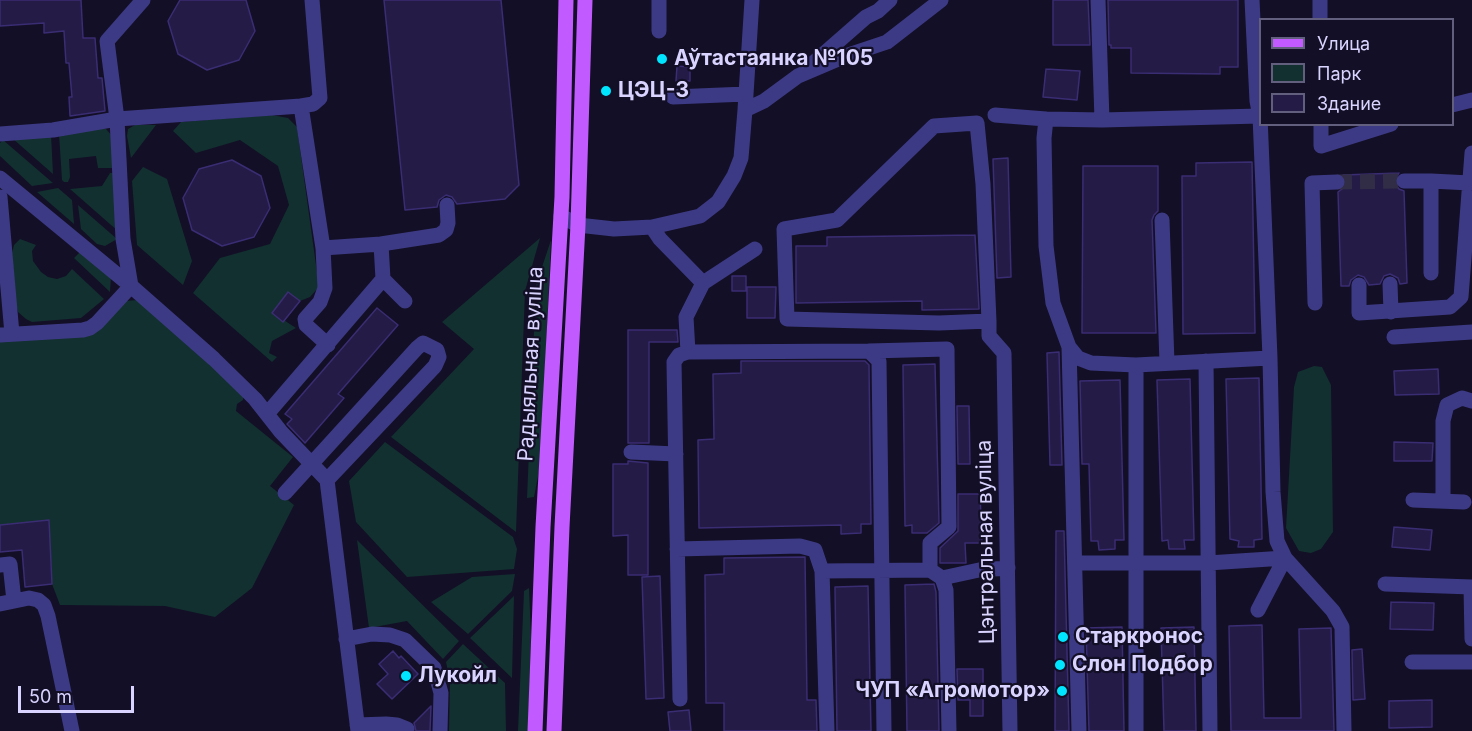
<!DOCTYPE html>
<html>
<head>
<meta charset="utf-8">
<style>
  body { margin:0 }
  #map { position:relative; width:1472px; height:731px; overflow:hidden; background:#130f26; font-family:Inter,sans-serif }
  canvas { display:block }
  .legend { position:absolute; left:1259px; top:18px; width:195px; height:108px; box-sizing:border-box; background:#130f26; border:2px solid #625e7d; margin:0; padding:8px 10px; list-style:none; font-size:18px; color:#d9d4ff }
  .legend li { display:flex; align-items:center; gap:12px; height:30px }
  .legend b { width:30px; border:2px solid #625e7d }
  .scale { position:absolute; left:18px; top:686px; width:116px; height:27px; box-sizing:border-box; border:3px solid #d9d4ff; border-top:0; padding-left:8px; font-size:18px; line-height:21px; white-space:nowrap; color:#d9d4ff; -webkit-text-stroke:4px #130f26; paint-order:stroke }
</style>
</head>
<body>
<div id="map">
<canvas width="1472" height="731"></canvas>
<ul class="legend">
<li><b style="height:8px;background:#c25bff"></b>Улица</li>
<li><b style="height:16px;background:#12302f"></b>Парк</li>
<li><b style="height:16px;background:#241b47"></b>Здание</li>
</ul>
<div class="scale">50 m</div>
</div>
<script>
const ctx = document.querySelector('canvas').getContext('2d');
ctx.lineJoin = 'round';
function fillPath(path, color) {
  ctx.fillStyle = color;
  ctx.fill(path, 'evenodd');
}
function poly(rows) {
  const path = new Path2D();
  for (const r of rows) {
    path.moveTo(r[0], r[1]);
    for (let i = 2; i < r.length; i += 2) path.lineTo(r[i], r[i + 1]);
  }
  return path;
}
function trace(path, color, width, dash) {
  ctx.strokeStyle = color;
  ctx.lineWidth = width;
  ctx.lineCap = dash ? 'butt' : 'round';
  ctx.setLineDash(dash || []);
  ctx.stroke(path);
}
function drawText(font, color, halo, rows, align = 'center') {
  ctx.font = font + ' Inter,sans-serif';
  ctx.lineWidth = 4.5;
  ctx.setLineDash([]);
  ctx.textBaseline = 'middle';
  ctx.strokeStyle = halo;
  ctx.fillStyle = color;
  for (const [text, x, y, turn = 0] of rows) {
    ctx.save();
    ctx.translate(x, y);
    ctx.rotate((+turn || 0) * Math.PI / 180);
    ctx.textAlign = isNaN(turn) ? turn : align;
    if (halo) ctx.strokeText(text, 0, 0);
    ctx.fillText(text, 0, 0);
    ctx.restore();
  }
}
const green = poly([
  [272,115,288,118,297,127,319,287,310,297,300,301,288,292,273,313,296,328,272,341,269,353,277,357,272,362,193,293,220,258,270,244,289,205,278,166,240,140,196,153,173,131,181,122],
  [135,125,156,125,131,158,127,136,128,129],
  [100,128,106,129,114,138,114,168,98,168,96,156,69,159,70,177,68,182,64,182,62,180,59,134],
  [51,134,53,174,12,138],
  [3,140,53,183,32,186,0,156,0,143],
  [143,167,167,179,192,261,183,285,137,245,132,181],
  [110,173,117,173,119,232,70,189,102,186],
  [58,188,72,200,74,224,37,192],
  [78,205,117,239,105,246,97,244,81,229],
  [540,238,525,291,516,532,391,437,474,349,442,322],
  [20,239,36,245,32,251,33,261,41,272,48,277,57,279,66,276,72,269,104,299,81,318,32,322,26,319,18,312,16,304,12,253,14,245],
  [551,240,541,461,534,497,527,498,536,285],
  [81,251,111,276,110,292,74,258],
  [138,300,243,393,243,400,237,404,236,411,293,457,270,486,294,505,252,588,215,617,165,606,60,605,52,584,49,520,0,525,0,340,94,333,125,301],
  [1314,366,1322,367,1331,385,1333,532,1321,549,1311,553,1299,551,1286,528,1294,387,1298,372],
  [385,442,513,537,517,549,514,569,407,577,356,522,349,481],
  [357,540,459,641,443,659,407,621,369,628],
  [515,574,512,591,468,634,431,602,472,577],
  [529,588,531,637,528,731,518,731,524,591],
  [514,596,512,678,470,638],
  [463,644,505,683,506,731,449,731,450,681,446,662]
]);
const building = poly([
  [0,0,81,0,83,38,95,38,98,78,102,78,105,111,70,116,69,97,72,97,69,63,66,63,64,31,44,33,44,23,0,26,0,0],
  [180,0,246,0,255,31,239,60,207,70,178,54,168,21,180,0],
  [384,0,501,0,519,185,505,199,457,204,452,197,446,195,439,200,437,207,405,210,384,0],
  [1053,0,1088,0,1090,45,1053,45,1053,0],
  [1108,0,1238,0,1238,67,1220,67,1220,74,1131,73,1131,48,1111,48,1111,45,1109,45,1108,0],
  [677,66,690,67,690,81,676,81,677,66],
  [1046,69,1080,71,1077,100,1043,97,1046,69],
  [1008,158,1011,277,997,278,993,159,1008,158],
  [232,160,261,176,270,208,254,237,222,246,192,230,183,198,199,169,232,160],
  [1252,162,1255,333,1183,334,1182,176,1196,176,1196,163,1252,162],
  [1083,166,1158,166,1158,211,1154,215,1152,220,1156,333,1082,333,1083,166],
  [1399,173,1394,182,1399,189,1404,191,1407,283,1400,284,1398,278,1390,274,1384,276,1380,284,1369,285,1364,277,1358,275,1351,280,1349,286,1341,286,1338,192,1346,186,1347,181,1343,175,1399,173],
  [975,235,979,309,922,310,922,301,796,303,796,246,827,246,827,237,975,235],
  [732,276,746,276,746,291,732,291,732,276],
  [747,287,776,287,775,318,747,318,747,287],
  [288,292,300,301,283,322,272,313,288,292],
  [377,308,398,325,338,394,344,398,305,443,287,424,292,419,285,414,377,308],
  [628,330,677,330,678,342,649,342,649,443,628,443,628,330],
  [1059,352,1062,465,1050,465,1047,353,1059,352],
  [741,361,865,361,869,365,871,524,861,524,861,533,841,534,841,525,699,528,698,440,714,439,713,374,741,373,741,361],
  [935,364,939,523,927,533,912,533,912,525,905,526,903,365,935,364],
  [1438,369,1439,394,1395,395,1394,371,1438,369],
  [1259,378,1262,539,1254,540,1254,547,1238,547,1239,541,1230,539,1226,379,1259,378],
  [1190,379,1194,540,1184,540,1185,549,1169,549,1168,540,1162,541,1157,380,1190,379],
  [1120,380,1124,540,1115,540,1115,549,1099,550,1098,541,1091,541,1089,464,1082,464,1080,381,1120,380],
  [957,406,969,406,970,464,958,464,957,406],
  [1394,442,1433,443,1432,461,1394,461,1394,442],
  [628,461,648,463,648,575,628,575,628,535,613,536,613,464,628,464,628,461],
  [958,494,980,494,982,543,965,543,966,563,940,563,940,548,958,531,958,494],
  [49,520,52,584,25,587,22,550,0,552,0,525,49,520],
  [1394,527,1432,530,1430,550,1392,547,1394,527],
  [1056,531,1064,531,1069,731,1055,731,1056,531],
  [805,557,807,700,816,700,817,731,724,731,724,703,706,703,705,575,724,574,724,558,805,557],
  [660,576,664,698,646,699,642,577,660,576],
  [934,584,936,592,939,731,907,731,905,585,934,584],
  [868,586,871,731,837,731,835,587,868,586],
  [1391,602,1434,603,1433,630,1390,629,1391,602],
  [1262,625,1264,718,1301,718,1299,629,1331,628,1334,731,1231,731,1229,626,1262,625],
  [1122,627,1124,731,1089,731,1086,628,1122,627],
  [1194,627,1196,731,1164,731,1161,628,1194,627],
  [1362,649,1365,699,1353,700,1352,650,1362,649],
  [393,651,399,658,401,656,418,674,392,699,377,684,388,674,379,664,393,651],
  [957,669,983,669,983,716,970,716,970,700,958,700,957,669],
  [1432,700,1432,727,1389,728,1389,701,1432,700],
  [431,706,430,731,416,731,414,723,431,706],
  [689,710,691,731,670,731,668,712,689,710]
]);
const minorTunnel = poly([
  [1337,182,1404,181]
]);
const minor = poly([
  [143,0,107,41,117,119,301,106,323,248,325,288,320,302,305,319,306,325,328,345],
  [659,0,659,31],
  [1098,0,1102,120],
  [1252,0,1257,101,1260,116,1270,358,1273,492,1277,541,1285,558,1333,611,1342,627,1344,731],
  [1320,0,1320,20],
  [810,66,866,17,878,11,890,0],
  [673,97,746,94],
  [1452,105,1472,100],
  [301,106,313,104,320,98,312,0],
  [745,110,752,0],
  [995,115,1046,119],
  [1260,116,1102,120,1046,119,1044,138,1046,246,1053,303,1069,347,1078,358,1091,363,1136,365,1270,358],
  [1321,124,1321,146,1391,124],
  [0,134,53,130,117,119,123,239,131,286,97,323,90,328,83,330,0,335],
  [0,178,131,286,214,359,255,399,281,432,327,480,358,731],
  [1404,181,1431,181,1431,273],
  [1431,181,1470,183],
  [0,197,12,334],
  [561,216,578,225,614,229,652,227,700,216,718,202,734,176,741,158,745,110,764,101,798,76,845,56,887,42,941,0],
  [1162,220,1167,363],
  [652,227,660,239,703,283],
  [381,244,439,235,446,230,448,223,447,205],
  [323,248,381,244,383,279],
  [1390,284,1391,312],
  [1359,285,1359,313,1450,307,1461,297,1472,153],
  [1315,303,1312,183,1337,182],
  [989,321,939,323,787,319,784,229,837,220,934,126,977,123,983,184,989,321,989,336,1004,353,1010,731],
  [1394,337,1472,332],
  [1069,347,1079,731],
  [869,351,947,349,949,527,930,543,930,570],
  [688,352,686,317,703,283,755,249],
  [1206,361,1210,731],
  [1136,365,1136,731],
  [267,414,383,279,405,301],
  [631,452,676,454],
  [285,493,417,348,423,343,437,350,439,357,435,366,327,480],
  [1413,500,1464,502],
  [1443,501,1443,421,1447,405,1462,398,1472,401],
  [677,549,800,546,815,550,822,571,827,731],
  [1075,563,1208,563,1285,558],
  [0,565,10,564,14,601],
  [822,571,930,570,942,578,946,590,949,731],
  [942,578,979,570,1008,568],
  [1385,584,1472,587],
  [1471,587,1472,639],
  [0,604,29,598,38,600,44,605,48,616,72,731],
  [1258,610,1285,558],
  [346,639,372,634,390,635,405,640,434,668,441,693,440,731],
  [1412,662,1472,662],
  [680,699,674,362,679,355,688,352,869,351,879,361,884,731],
  [357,725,386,724,397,725,407,729]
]);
const major = poly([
  [535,731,543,527,562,197,566,0],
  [554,731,562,527,578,225,585,0]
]);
const markers = [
  [662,59,6,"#00e5ff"],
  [606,91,6,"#00e5ff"],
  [1063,637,6,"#00e5ff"],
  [1060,665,6,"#00e5ff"],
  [406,676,6,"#00e5ff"],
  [1062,691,6,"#00e5ff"]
];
const poiNames = [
  ["Аўтастаянка №105",674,59],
  ["ЦЭЦ-3",618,91],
  ["Старкронос",1075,637],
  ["Слон Подбор",1072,665],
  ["Лукойл",418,676],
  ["ЧУП «Агромотор»",1050,691,"right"]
];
const streetNames = [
  ["Радыяльная вуліца",531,364,-87],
  ["Цэнтральная вуліца",986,542,-91]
];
fillPath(green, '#12302f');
fillPath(building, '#241b47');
trace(building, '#3b2d73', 1.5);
trace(minorTunnel, '#312d47', 15, [15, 8]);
trace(minor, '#3d3a85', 15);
trace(major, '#c25bff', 15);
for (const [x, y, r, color] of markers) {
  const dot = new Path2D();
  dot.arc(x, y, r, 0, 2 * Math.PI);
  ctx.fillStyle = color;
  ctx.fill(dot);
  trace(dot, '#130f26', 2);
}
drawText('bold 21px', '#d9d4ff', '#130f26', poiNames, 'left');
drawText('21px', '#d9d4ff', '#130f26', streetNames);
</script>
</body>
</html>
